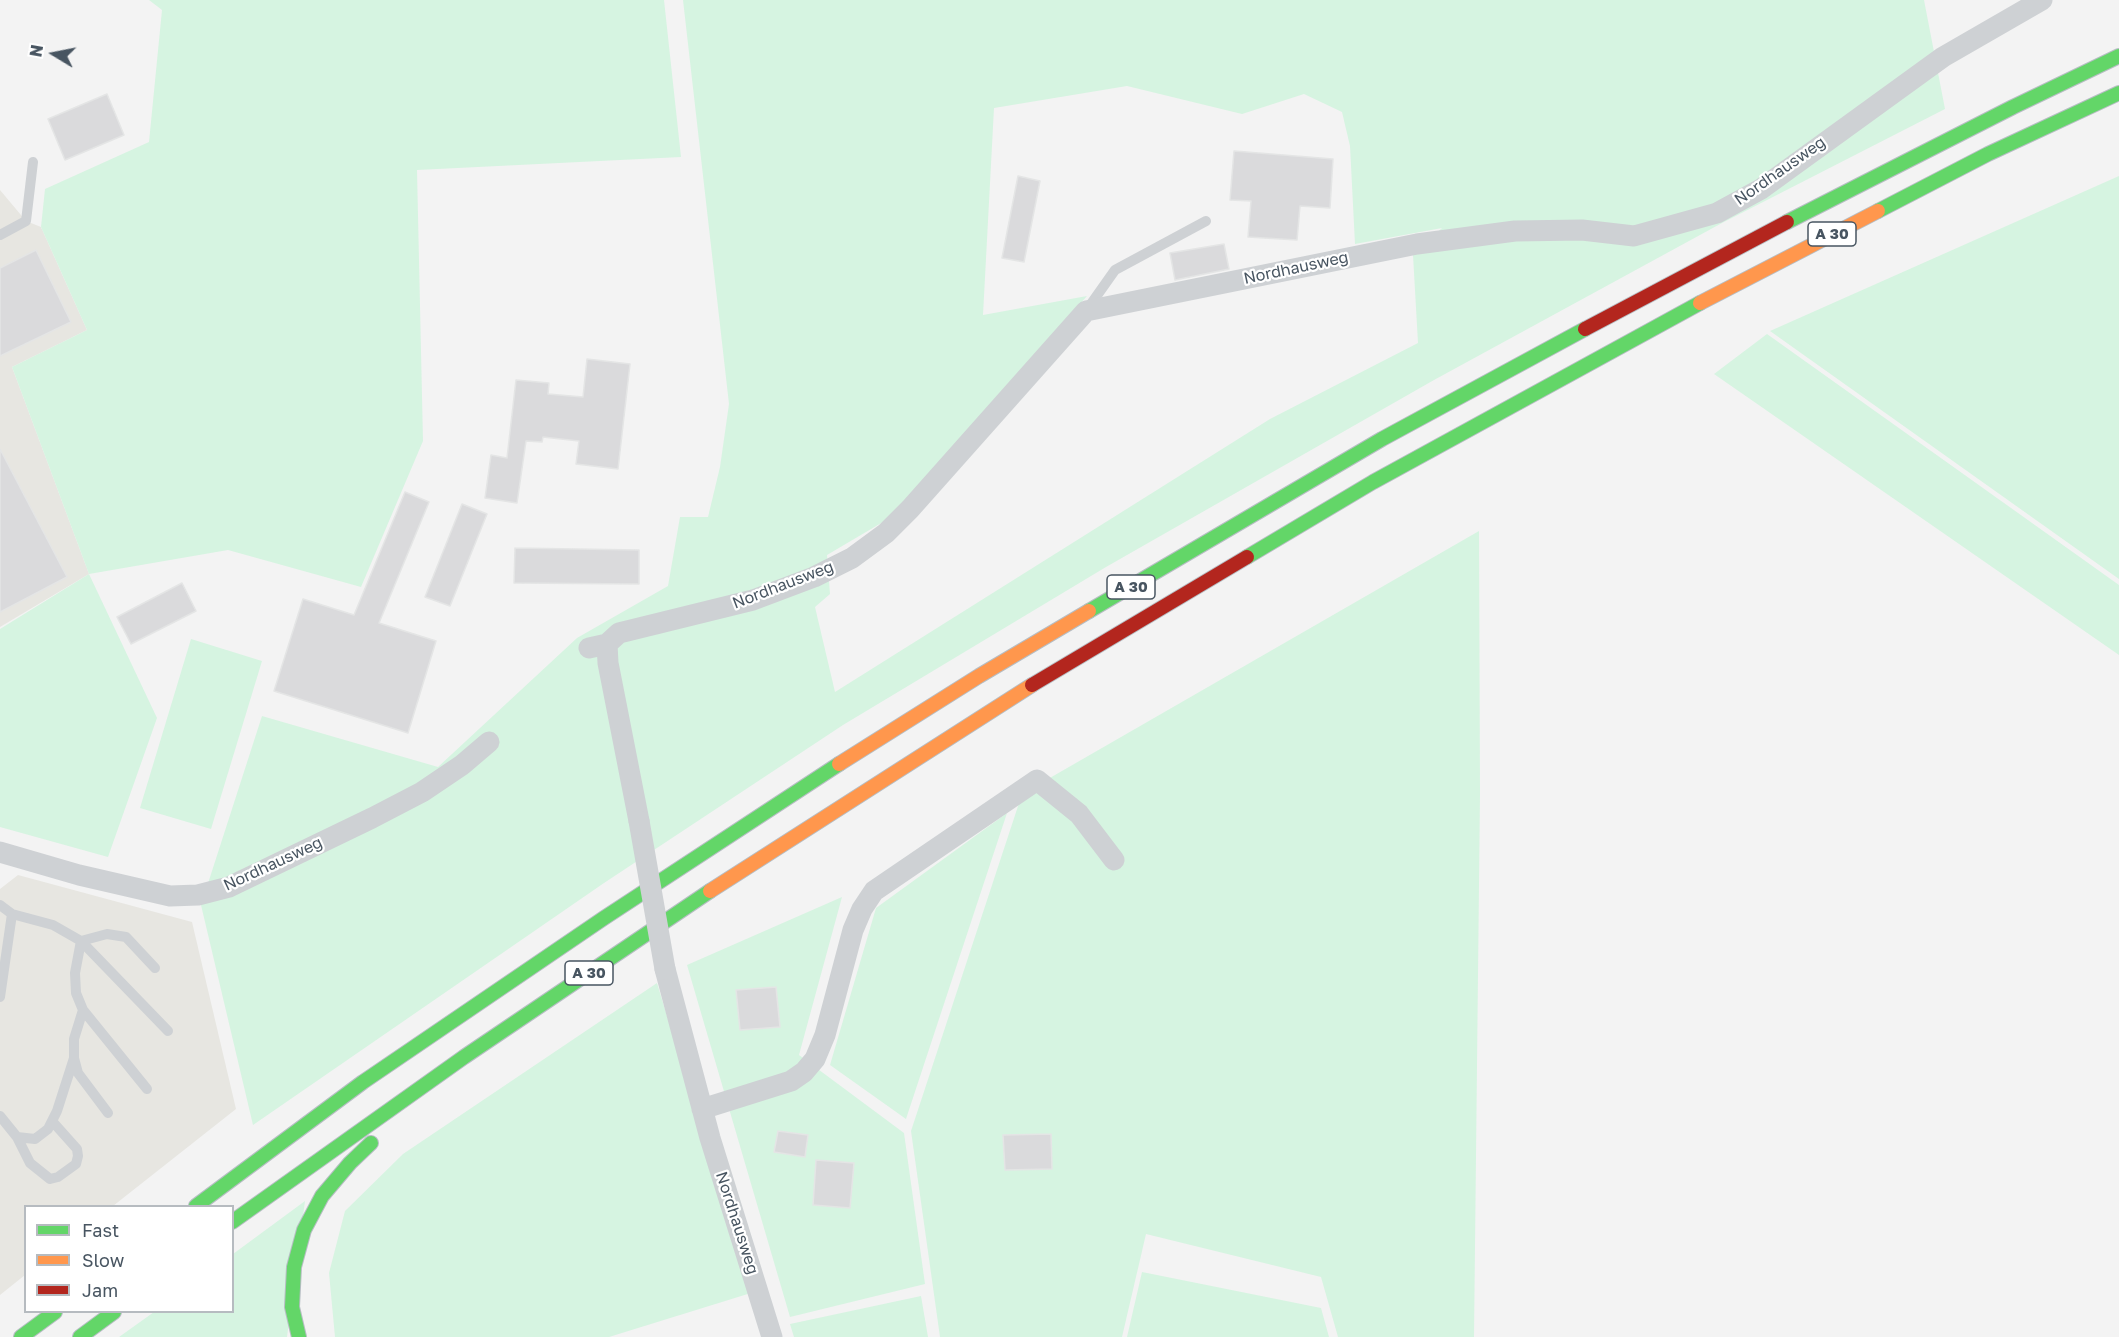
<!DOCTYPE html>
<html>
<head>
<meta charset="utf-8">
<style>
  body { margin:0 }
  #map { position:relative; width:2119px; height:1337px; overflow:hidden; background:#f3f3f3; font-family:"Golos Text",sans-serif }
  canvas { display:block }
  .legend { position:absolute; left:24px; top:1205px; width:210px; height:108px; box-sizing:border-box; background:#fff; border:2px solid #b6bbc0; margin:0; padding:8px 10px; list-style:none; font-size:18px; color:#485561 }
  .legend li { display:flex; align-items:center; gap:12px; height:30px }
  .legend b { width:30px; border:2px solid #b6bbc0 }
  .north { position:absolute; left:24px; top:24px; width:60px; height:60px; -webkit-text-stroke:4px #fff; paint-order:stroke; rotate:280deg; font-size:16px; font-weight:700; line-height:24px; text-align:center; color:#485561 }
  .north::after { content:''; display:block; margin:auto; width:21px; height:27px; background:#485561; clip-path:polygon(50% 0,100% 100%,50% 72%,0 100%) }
</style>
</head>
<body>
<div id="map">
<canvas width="2119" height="1337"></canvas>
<ul class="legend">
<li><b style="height:8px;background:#63d668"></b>Fast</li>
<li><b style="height:8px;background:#ff974d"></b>Slow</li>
<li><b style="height:8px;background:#b3261e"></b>Jam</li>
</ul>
<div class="north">N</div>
</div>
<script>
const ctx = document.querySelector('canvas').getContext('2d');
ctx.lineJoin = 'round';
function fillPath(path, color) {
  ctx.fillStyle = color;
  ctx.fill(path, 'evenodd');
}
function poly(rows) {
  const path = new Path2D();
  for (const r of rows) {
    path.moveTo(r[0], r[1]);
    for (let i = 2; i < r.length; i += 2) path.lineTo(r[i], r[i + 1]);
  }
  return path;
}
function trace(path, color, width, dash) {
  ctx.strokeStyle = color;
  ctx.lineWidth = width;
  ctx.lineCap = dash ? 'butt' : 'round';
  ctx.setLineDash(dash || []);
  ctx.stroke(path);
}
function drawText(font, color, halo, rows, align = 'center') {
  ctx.font = font + ' "Golos Text",sans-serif';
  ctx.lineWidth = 4.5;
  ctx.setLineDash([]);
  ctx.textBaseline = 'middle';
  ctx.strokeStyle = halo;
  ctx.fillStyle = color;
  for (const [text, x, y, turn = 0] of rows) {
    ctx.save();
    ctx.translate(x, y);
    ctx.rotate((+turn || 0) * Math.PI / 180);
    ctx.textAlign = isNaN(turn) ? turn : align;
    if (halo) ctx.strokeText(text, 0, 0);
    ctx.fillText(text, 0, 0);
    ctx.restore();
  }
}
const commercial = poly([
  [0,190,26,221,41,227,87,330,12,367,89,574,0,627],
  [18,875,192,922,236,1109,113,1206,26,1206,25,1275,0,1295,0,889]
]);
const green = poly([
  [149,0,664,0,681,157,417,170,423,441,361,587,228,550,89,574,157,718,108,857,0,827,0,629,89,574,12,367,87,330,41,227,45,189,149,142,162,10],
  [683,0,1924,0,1945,109,1722,223,1434,380,1106,567,843,725,604,883,253,1125,201,905,262,716,438,767,577,638,668,586,680,517,708,517,720,467,729,404],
  [1127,86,1242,114,1304,94,1342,112,1350,146,1355,244,1442,228,1413,255,1418,343,1270,419,835,692,815,607,830,594,827,555,888,519,1087,296,983,315,994,108],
  [2119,176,2119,579,1770,331],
  [1767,334,2119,585,2119,655,1714,374],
  [1479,531,1480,794,1474,1337,1338,1337,1321,1277,1146,1234,1122,1337,940,1337,911,1131,1022,794],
  [191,639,262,661,211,829,140,808],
  [1007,813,906,1119,830,1065,876,908],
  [842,897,799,1055,904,1133,925,1284,790,1317,687,965],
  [657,983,751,1293,609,1337,335,1337,329,1273,345,1211,403,1154],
  [305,1201,287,1337,119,1337,154,1312,232,1312,233,1254],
  [1142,1272,1321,1308,1329,1337,1127,1337],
  [921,1296,928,1337,794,1337,790,1324]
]);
const building = poly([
  [107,94,124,135,65,160,48,119,107,94],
  [1234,151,1333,159,1330,208,1300,206,1297,240,1248,237,1251,201,1230,200,1234,151],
  [1018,176,1040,181,1024,262,1002,258,1018,176],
  [1224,244,1229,269,1175,280,1170,253,1224,244],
  [36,250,71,322,0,356,0,268,36,250],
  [587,359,630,364,618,469,576,464,579,441,543,437,542,442,526,441,517,503,485,498,491,455,507,458,516,380,549,383,548,394,583,397,587,359],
  [0,449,67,577,0,612,0,449],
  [405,492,429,502,379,623,436,641,408,733,274,691,303,599,354,615,405,492],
  [462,504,487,514,450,606,425,597,462,504],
  [515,548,639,550,639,584,514,583,515,548],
  [182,583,196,611,131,644,117,617,182,583],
  [776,987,780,1027,740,1030,736,990,776,987],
  [778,1131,808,1135,805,1157,774,1152,778,1131],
  [1051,1134,1052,1169,1005,1170,1003,1135,1051,1134],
  [816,1160,854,1163,850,1208,813,1205,816,1160]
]);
const lane = poly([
  [0,235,26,221,33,162],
  [1086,311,1115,270,1206,221],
  [0,905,12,914,53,925,81,941,168,1031],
  [0,997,12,914],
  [83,1010,74,1039,74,1058,78,1073,108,1113],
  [147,1089,83,1010,76,993,75,973,81,941,107,934,126,937,155,968],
  [0,1116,17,1137,35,1139,48,1129,57,1111,74,1058],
  [17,1137,30,1163,50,1179,58,1177,76,1164,78,1156,77,1149,52,1121]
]);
const street = poly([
  [607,644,608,663,639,821],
  [589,648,607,644,619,633,753,600,814,577,852,558,886,533,910,509,1086,311,1417,244,1515,231,1582,230,1634,236,1717,213,1761,189,1943,57,2042,0],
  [0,852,79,875,170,896,198,895,229,887,372,818,422,792,462,765,489,742],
  [665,969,710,1138,772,1337],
  [702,1109,791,1081,804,1072,815,1059,825,1035,853,930,862,909,874,891,1037,780,1079,814,1114,860]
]);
const fast = poly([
  [1878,211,1988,154,2119,93],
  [1787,222,2013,107,2119,56],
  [1247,557,1373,482,1700,303],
  [1089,611,1382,439,1585,329],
  [196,1206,363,1082,604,918,839,764],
  [232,1222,464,1057,710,891],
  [21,1337,55,1312],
  [80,1337,114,1312],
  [299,1337,292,1307,294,1267,304,1230,322,1196,350,1163,371,1143]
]);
const slow = poly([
  [1700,303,1878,211],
  [839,764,979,676,1089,611],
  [710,891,1032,685]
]);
const jam = poly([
  [1585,329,1787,222],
  [1032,685,1247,557]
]);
const streetBridge = poly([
  [639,821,665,969]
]);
const shields = [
  [1832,234,48],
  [1131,587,48],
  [589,973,48]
];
const shieldNames = [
  ["A 30",1832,234],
  ["A 30",1131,587],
  ["A 30",589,973]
];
const streetNames = [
  ["Nordhausweg",1780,171,-35],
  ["Nordhausweg",1296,268,-12],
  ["Nordhausweg",783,585,-21],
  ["Nordhausweg",273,864,-25],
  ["Nordhausweg",737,1223,72]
];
fillPath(commercial, '#e7e6e1');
fillPath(green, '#d6f4e1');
fillPath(building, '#dadadc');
trace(building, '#e4e5e5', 1.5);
trace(fast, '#b6bdc3', 16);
trace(slow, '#b6bdc3', 16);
trace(jam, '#b6bdc3', 16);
trace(lane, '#ced1d4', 10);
trace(street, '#ced1d4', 21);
trace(fast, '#63d668', 14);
trace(slow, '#ff974d', 14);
trace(jam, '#b3261e', 14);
trace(streetBridge, '#ced1d4', 21);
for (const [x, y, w] of shields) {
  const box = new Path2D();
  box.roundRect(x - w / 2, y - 12, w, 24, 4.5);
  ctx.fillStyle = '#fff';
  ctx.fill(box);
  trace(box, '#485561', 1.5);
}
drawText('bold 15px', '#485561', null, shieldNames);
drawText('16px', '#485561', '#fff', streetNames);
</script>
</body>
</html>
